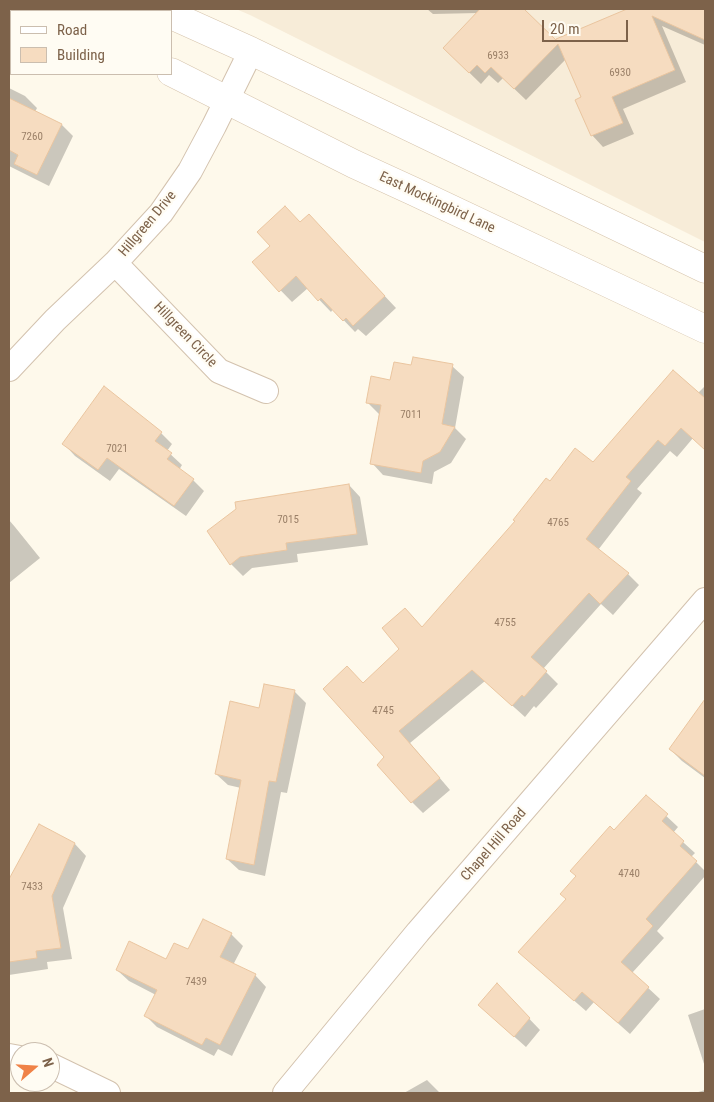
<!DOCTYPE html>
<html>
<head>
<meta charset="utf-8">
<style>
  body { margin:0 }
  #map { position:relative; width:714px; height:1102px; overflow:hidden; background:#fef9eb; font-family:"Roboto Condensed",sans-serif }
  canvas { display:block }
  .frame { position:absolute; inset:0; border:10px solid #7d624a; pointer-events:none }
  .legend { position:absolute; left:10px; top:10px; width:162px; height:65px; box-sizing:border-box; background:#fffcf3; border:1px solid #cbbeaf; margin:0; padding:6px 9px; list-style:none; font-size:15px; color:#7d624a }
  .legend li { display:flex; align-items:center; gap:10px; height:25px }
  .legend b { width:25px; border:1px solid #cbbeaf }
  .north { position:absolute; left:10px; top:1042px; width:50px; height:50px; box-sizing:border-box; background:#fffcf3; border:1px solid #cbbeaf; border-radius:50%; rotate:71deg; font-size:14px; font-weight:700; line-height:20px; text-align:center; color:#7d624a }
  .north::after { content:''; display:block; margin:auto; width:18px; height:22px; background:#f08247; clip-path:polygon(50% 0,100% 100%,50% 72%,0 100%) }
  .scale { position:absolute; left:542px; top:20px; width:86px; height:22px; box-sizing:border-box; border:2px solid #7d624a; border-top:0; padding-left:6px; font-size:15px; line-height:18px; white-space:nowrap; color:#7d624a; -webkit-text-stroke:4px #fffcf3; paint-order:stroke }
</style>
</head>
<body>
<div id="map">
<canvas width="714" height="1102"></canvas>
<div class="frame"></div>
<ul class="legend">
<li><b style="height:6px;background:#fff"></b>Road</li>
<li><b style="height:14px;background:#f6dcc0"></b>Building</li>
</ul>
<div class="north">N</div>
<div class="scale">20 m</div>
</div>
<script>
const ctx = document.querySelector('canvas').getContext('2d');
ctx.lineJoin = 'round';
function fillPath(path, color) {
  ctx.fillStyle = color;
  ctx.fill(path, 'evenodd');
}
function poly(rows) {
  const path = new Path2D();
  for (const r of rows) {
    path.moveTo(r[0], r[1]);
    for (let i = 2; i < r.length; i += 2) path.lineTo(r[i], r[i + 1]);
  }
  return path;
}
function trace(path, color, width, dash) {
  ctx.strokeStyle = color;
  ctx.lineWidth = width;
  ctx.lineCap = dash ? 'butt' : 'round';
  ctx.setLineDash(dash || []);
  ctx.stroke(path);
}
function drawText(font, color, halo, rows, align = 'center') {
  ctx.font = font + ' "Roboto Condensed",sans-serif';
  ctx.lineWidth = 4.5;
  ctx.setLineDash([]);
  ctx.textBaseline = 'middle';
  ctx.strokeStyle = halo;
  ctx.fillStyle = color;
  for (const [text, x, y, turn = 0] of rows) {
    ctx.save();
    ctx.translate(x, y);
    ctx.rotate((+turn || 0) * Math.PI / 180);
    ctx.textAlign = isNaN(turn) ? turn : align;
    if (halo) ctx.strokeText(text, 0, 0);
    ctx.fillText(text, 0, 0);
    ctx.restore();
  }
}
const residential = poly([
  [236,9,705,9,705,242,250,15]
]);
const shadow = poly([
  [427,9,516,9,560,46,642,32,653,9,705,9,705,45,662,26,686,82,623,109,634,134,603,147,592,135,582,98,566,59,526,100,503,78,498,83,489,75,481,84,444,48,478,13,433,14],
  [9,88,25,96,37,108,35,112,62,125,73,136,49,186,9,166],
  [301,224,320,227,396,308,366,336,358,329,355,332,333,309,331,312,308,288,292,302,253,262],
  [452,366,464,377,455,428,466,439,451,463,434,472,432,484,383,475,372,463,379,414,368,403,391,381,412,367],
  [704,387,705,388,705,449,693,438,677,457,670,451,637,489,642,493,598,550,628,574,639,585,613,615,601,604,543,669,558,684,536,708,534,706,525,717,485,681,410,743,450,790,423,813,412,802,386,757,364,685,401,649,405,609,423,628,550,483,593,463,698,393],
  [161,433,172,444,167,451,182,465,179,470,193,480,204,491,186,516,119,469,110,481,75,456,64,444],
  [349,485,360,497,368,545,297,554,298,562,252,568,243,576,231,564,208,531],
  [9,520,15,527,40,558,9,583],
  [295,692,306,703,287,793,281,792,265,876,239,870,227,859,241,788,228,785,216,774],
  [705,701,705,778,682,761,670,749],
  [646,797,678,827,673,833,695,853,691,857,705,871,705,876,657,931,664,938,632,973,660,999,630,1034,594,1002,586,1011,531,963,567,899,614,831],
  [40,826,75,844,86,856,63,908,72,959,47,962,48,969,9,975,9,882],
  [231,934,243,946,233,965,255,975,266,987,232,1056,218,1049,214,1056,157,1027,145,1015,156,995,129,981,117,970,166,961,188,951],
  [497,985,540,1030,526,1047,491,1016],
  [705,1009,705,1067,688,1015],
  [427,1080,440,1093,404,1093],
  [705,1090,705,1093,695,1093]
]);
const building = poly([
  [480,9,524,9,556,40,556,39,627,9,705,9,705,40,652,16,675,70,612,97,623,123,591,136,575,100,581,97,558,44,514,89,491,67,485,73,477,65,469,73,443,48,480,9],
  [9,98,62,124,37,175,14,164,18,155,9,150,9,98],
  [285,206,300,222,309,214,385,296,353,326,346,318,343,321,321,298,318,301,296,276,279,292,252,262,270,246,257,232,285,206],
  [413,357,453,364,442,424,455,427,440,452,423,461,421,473,370,464,381,405,366,403,371,376,390,380,394,362,411,365,413,357],
  [673,370,705,398,705,450,681,428,665,446,658,440,626,477,631,481,586,539,629,573,600,604,589,593,531,657,547,671,524,697,522,695,512,706,472,670,399,731,440,778,411,803,377,765,384,757,323,689,347,666,363,683,399,649,382,628,405,608,422,627,515,521,513,520,546,478,550,481,575,448,593,462,673,370],
  [104,386,162,432,155,441,172,453,167,459,194,479,174,506,107,458,98,470,62,444,104,386],
  [349,484,357,534,286,543,287,550,240,557,230,565,207,531,236,509,235,502,349,484],
  [264,684,295,690,276,782,269,781,254,865,226,859,241,780,215,774,230,701,259,708,264,684],
  [705,699,705,776,669,749,705,699],
  [646,795,668,814,662,821,684,841,680,846,697,861,646,919,653,926,621,962,649,987,618,1023,582,992,574,1001,518,952,566,899,560,894,576,876,570,871,610,826,614,830,646,795],
  [39,824,75,843,52,896,61,948,36,951,37,958,9,962,9,879,39,824],
  [203,919,232,933,220,957,256,974,220,1045,206,1038,202,1045,144,1016,157,990,116,970,129,941,166,959,174,943,188,949,203,919],
  [497,983,530,1018,514,1037,478,1005,497,983]
]);
const minor = poly([
  [71,11,72,9],
  [115,263,219,371,266,391],
  [9,369,55,320,115,263,161,213,190,171,214,126,251,51],
  [9,1056,20,1058],
  [50,1065,108,1093],
  [285,1093,418,932,705,600]
]);
const secondary = poly([
  [46,9,51,11],
  [171,15,251,51,705,269],
  [171,72,354,164,415,192,705,329]
]);
const numberNames = [
  ["6933",498,56],
  ["6930",620,73],
  ["7260",32,137],
  ["7011",411,415],
  ["7021",117,449],
  ["7015",288,520],
  ["4765",558,523],
  ["4755",505,623],
  ["4745",383,711],
  ["4740",629,874],
  ["7433",32,887],
  ["7439",196,982]
];
const streetNames = [
  ["East Mockingbird Lane",437,203,25],
  ["Hillgreen Drive",148,224,-50],
  ["Hillgreen Circle",185,335,46],
  ["Chapel Hill Road",494,845,-49]
];
fillPath(residential, '#f7ecd8');
fillPath(shadow, '#0003');
fillPath(building, '#f6dcc0');
trace(building, '#eac59f', 1);
trace(minor, '#d3c2ae', 26);
trace(secondary, '#d6c4ac', 29);
trace(minor, '#fff', 24);
trace(secondary, '#fff', 28);
drawText('11px', '#9b8068', null, numberNames);
drawText('14px', '#7d624a', '#fffcf3', streetNames);
</script>
</body>
</html>
